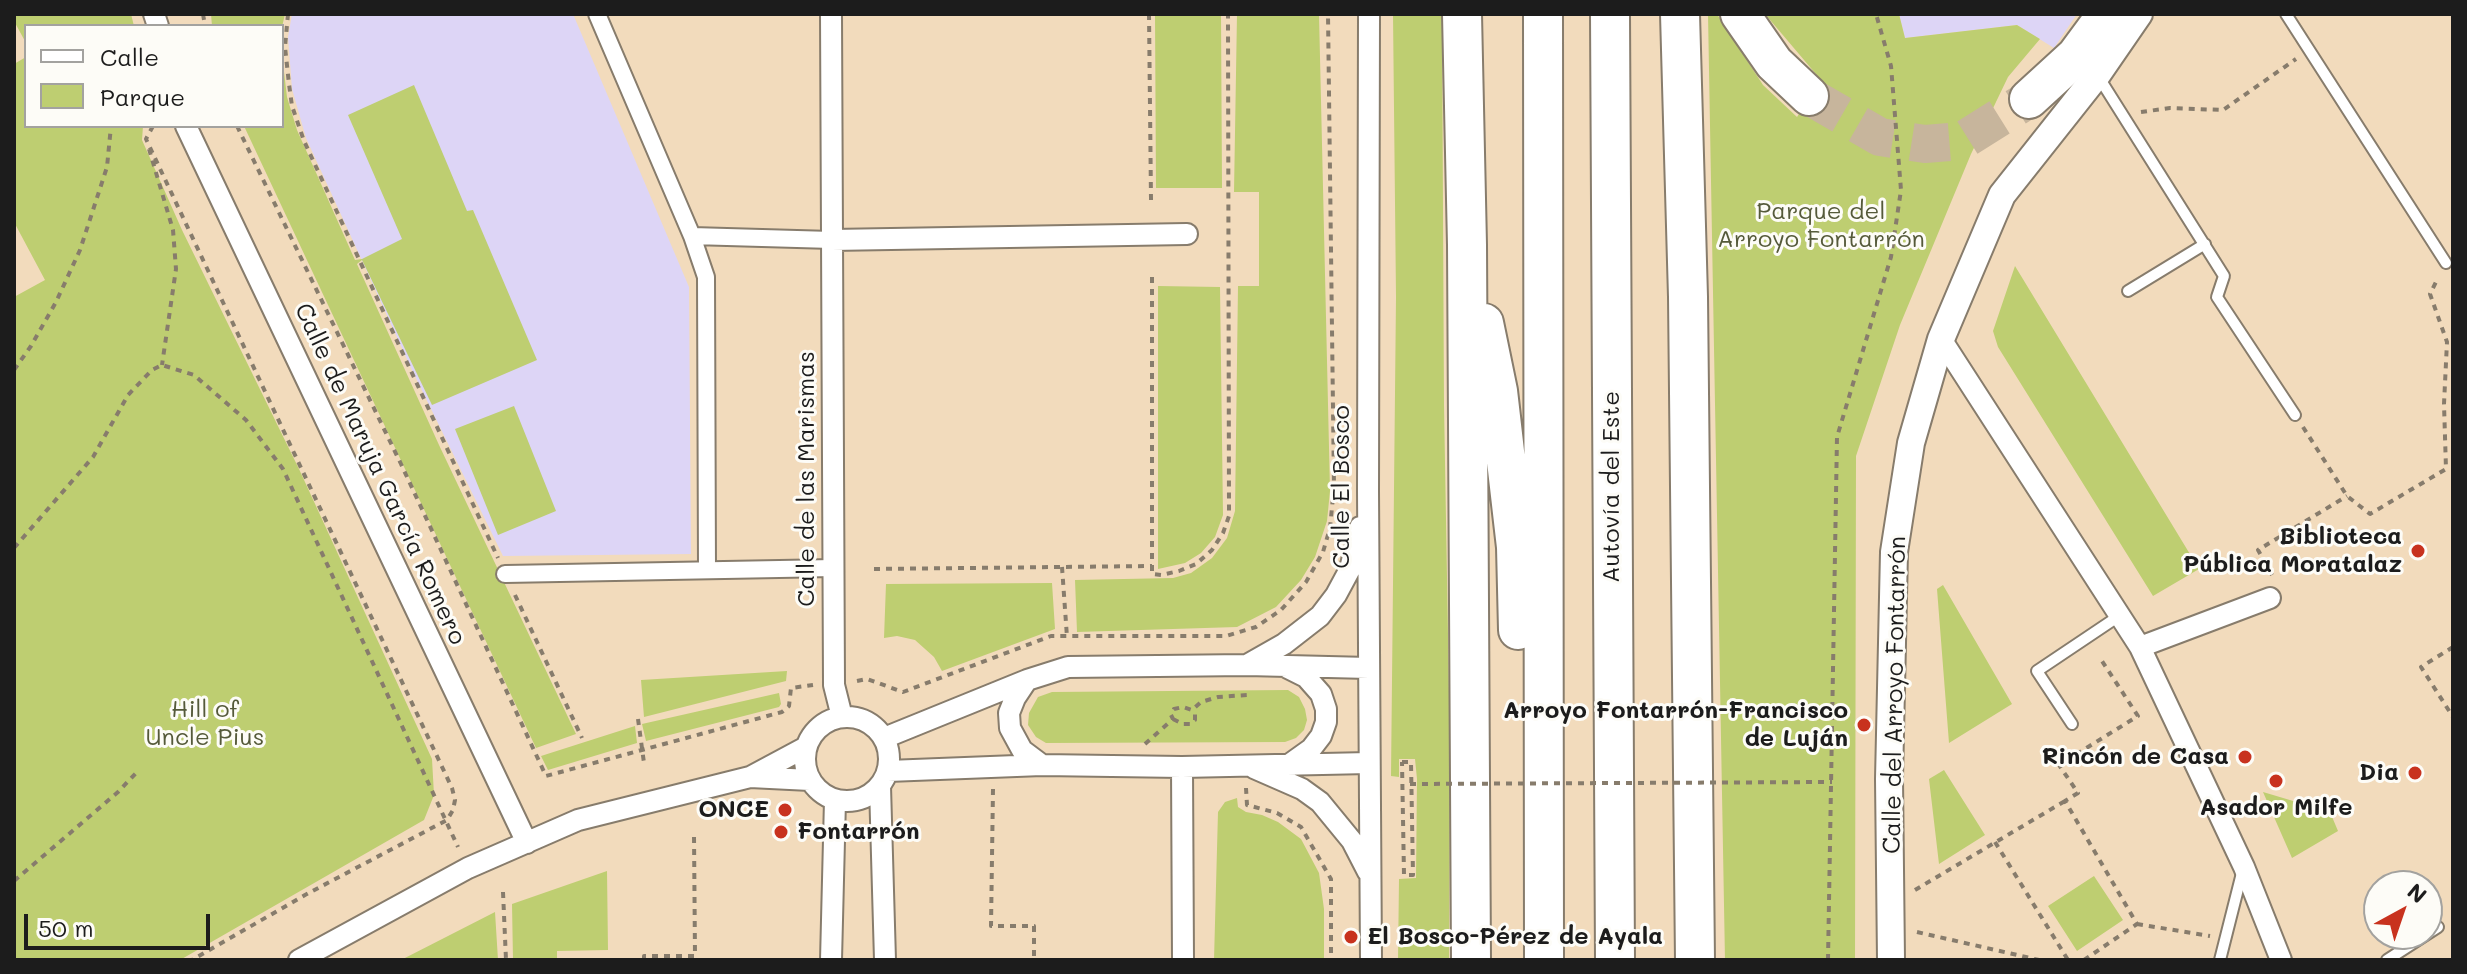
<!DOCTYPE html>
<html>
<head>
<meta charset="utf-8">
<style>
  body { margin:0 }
  #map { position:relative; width:2467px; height:974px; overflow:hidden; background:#f2dbbc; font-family:Mali,sans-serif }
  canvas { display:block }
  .frame { position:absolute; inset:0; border:16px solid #1c1c1c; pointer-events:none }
  .legend { position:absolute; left:24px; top:24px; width:260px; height:104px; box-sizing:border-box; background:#fdfcf7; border:2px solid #a3a29f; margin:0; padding:10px 14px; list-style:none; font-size:24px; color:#1c1c1c }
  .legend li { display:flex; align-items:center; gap:16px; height:40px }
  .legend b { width:40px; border:2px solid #a3a29f }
  .north { position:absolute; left:2363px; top:870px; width:80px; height:80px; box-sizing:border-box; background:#fdfcf7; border:2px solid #a3a29f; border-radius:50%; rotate:40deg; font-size:22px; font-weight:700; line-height:32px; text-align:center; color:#1c1c1c }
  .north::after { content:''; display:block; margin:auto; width:28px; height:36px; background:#c8321e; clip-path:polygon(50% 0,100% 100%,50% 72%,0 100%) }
  .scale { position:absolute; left:24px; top:914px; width:186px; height:36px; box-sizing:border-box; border:4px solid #1c1c1c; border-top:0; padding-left:10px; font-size:24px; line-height:28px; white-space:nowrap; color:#1c1c1c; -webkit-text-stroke:6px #fdfcf7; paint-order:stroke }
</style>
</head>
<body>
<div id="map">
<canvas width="2467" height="974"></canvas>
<div class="frame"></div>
<ul class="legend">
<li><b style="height:10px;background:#fff"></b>Calle</li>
<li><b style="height:22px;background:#bece71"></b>Parque</li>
</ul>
<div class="north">N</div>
<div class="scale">50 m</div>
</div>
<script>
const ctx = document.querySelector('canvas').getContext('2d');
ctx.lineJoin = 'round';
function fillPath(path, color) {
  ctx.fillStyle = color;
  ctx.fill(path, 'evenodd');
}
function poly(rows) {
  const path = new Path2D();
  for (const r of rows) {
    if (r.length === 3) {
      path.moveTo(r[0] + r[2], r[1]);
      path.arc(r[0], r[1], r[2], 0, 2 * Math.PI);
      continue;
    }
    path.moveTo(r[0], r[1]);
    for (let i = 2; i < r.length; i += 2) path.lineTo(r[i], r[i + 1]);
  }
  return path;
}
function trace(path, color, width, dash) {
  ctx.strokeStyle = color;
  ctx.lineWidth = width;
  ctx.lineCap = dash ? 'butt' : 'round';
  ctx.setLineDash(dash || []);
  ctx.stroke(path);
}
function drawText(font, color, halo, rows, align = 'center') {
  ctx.font = font + ' Mali,sans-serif';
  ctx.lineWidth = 6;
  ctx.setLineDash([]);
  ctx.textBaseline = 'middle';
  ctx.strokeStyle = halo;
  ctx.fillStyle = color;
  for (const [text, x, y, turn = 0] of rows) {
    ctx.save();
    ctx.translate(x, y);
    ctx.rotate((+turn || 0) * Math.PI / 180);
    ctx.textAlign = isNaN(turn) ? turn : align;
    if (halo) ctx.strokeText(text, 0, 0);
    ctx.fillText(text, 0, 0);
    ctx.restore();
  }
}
const built = poly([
  [292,14,573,14,689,287,691,554,503,556,411,368,306,138,292,89,288,37],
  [1899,14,2077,14,2054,48,2017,25,1905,38]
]);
const green = poly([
  [14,14,131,14,134,26,26,26,26,43,14,21],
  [211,14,285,14,282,27,212,26],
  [1155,14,1221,14,1222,188,1156,188],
  [1237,14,1319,14,1330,491,1327,521,1315,557,1301,580,1276,607,1237,627,1077,632,1075,580,1173,578,1191,573,1212,558,1227,538,1235,511,1238,286,1259,286,1259,192,1234,192],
  [1393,14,1442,14,1444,405,1450,749,1449,960,1398,960,1399,879,1416,878,1417,779,1415,759,1399,759,1399,777,1391,776,1396,297],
  [1708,14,1717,14,1763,85,1797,117,1821,80,1765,14,1899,14,1905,38,2017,25,2040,39,2008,77,1971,154,1900,325,1856,456,1855,960,1725,960],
  [282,55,287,97,297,130,355,260,362,259,402,239,348,115,414,85,467,211,473,210,537,360,432,405,362,260,357,264,439,445,576,734,536,748,244,126,282,126],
  [26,57,26,126,143,126,142,140,182,230,299,469,432,759,434,795,424,820,180,960,14,960,14,297,45,280,14,222,14,64],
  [2015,266,2199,569,2153,596,1998,347,1993,331],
  [1158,286,1220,287,1223,515,1215,537,1201,553,1185,563,1158,569],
  [514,406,556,511,498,535,455,429],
  [1052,583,1055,629,942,671,934,657,915,640,897,636,884,638,886,584],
  [1943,585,2012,704,1949,743,1937,589],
  [787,671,786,681,644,717,641,680],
  [1288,690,1299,697,1305,709,1307,720,1304,730,1296,738,1285,742,1046,743,1036,737,1028,725,1029,713,1038,697,1052,692],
  [779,693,781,704,779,707,646,741,642,724],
  [635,726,637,743,548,770,541,756],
  [1944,770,1985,835,1939,864,1929,779],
  [2263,792,2330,812,2338,831,2292,858],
  [1237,798,1238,807,1246,812,1262,815,1278,822,1301,839,1319,873,1324,909,1324,960,1214,960,1218,812,1225,802],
  [607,871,608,950,557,951,557,960,513,960,512,904],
  [2094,876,2123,920,2077,951,2048,906],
  [495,912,498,960,401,960]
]);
const motorwayTunnel = poly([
  [1809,96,1880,137,1925,144,1962,141,2029,99]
]);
const path = poly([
  [203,14,205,26],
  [288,14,285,47,289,84,292,106,304,141,498,558],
  [1149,14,1151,200],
  [2141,112,2170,108,2223,110,2296,59],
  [153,126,146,139,452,788,455,800,453,810,447,820,305,895,192,960],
  [237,126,401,464,546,776,782,712,789,706,791,688,813,685],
  [149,149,173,230,176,269,162,365],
  [1152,277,1152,574,1161,575,1179,571,1196,564,1212,550,1223,533,1229,516,1228,14],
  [14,370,31,346,56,302,80,250,107,167,111,126],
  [2303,427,2347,496,2370,514,2446,469,2444,404,2447,342,2430,294,2438,278],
  [14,548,93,457,128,395,152,370,162,365,194,375,246,420,283,469,458,847],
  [1062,567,1067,637],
  [874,569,1152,566],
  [2272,575,2258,550,2347,496],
  [515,595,582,738],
  [2453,647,2421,667,2453,717],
  [857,681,867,679,903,692,1051,636,1226,636,1256,627,1281,610,1306,582,1323,552,1330,528,1334,487,1328,14],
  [638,719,644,763],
  [1173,719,1183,724,1190,724,1195,720,1195,714,1192,710],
  [1145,744,1173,719,1171,715,1174,709,1183,707,1192,710,1201,702,1218,697,1247,695],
  [1402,762,1411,762,1413,875,1404,875,1402,762],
  [1246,788,1247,805,1277,813,1301,827,1331,879,1331,960],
  [993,789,991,926,1034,926,1034,960],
  [1995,842,2068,960],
  [14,881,118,792,136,773],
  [1915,890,2065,801],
  [503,892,506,960],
  [2137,924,2210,936],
  [1917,932,2039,960],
  [644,960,644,956,695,956,694,835],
  [1828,960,1837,437,1891,257,1901,190,1891,66,1876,14],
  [2084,960,2137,924,2065,801,2078,793,2059,765,2138,716,2100,658]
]);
const service = poly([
  [2286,14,2446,263],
  [2098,76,2224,276,2217,297,2295,415],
  [2128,291,2205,244],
  [2072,724,2037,671,2119,616],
  [2220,960,2242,873],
  [2387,960,2438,927]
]);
const pedestrian = poly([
  [597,14,692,236,832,240],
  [692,236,706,277,707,570],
  [505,574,834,568]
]);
const minor = poly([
  [154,14,158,26],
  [831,14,834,685,842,717],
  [1369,14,1368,491,1371,960],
  [186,126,527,843],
  [832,240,1187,234],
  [1941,339,2140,647,2244,867,2281,960],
  [2140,647,2270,598],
  [1247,665,1284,644,1320,616,1336,595,1350,569,1360,527],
  [1288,668,1306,677,1321,694,1326,709,1326,722,1321,736,1311,749,1290,764],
  [1027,680,1015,698,1009,713,1010,728,1022,750,1042,765],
  [847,759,42],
  [884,738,1027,680,1068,667,1247,665,1369,668],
  [1182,767,1183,960],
  [1254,768,1302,789,1320,802,1352,841,1368,872],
  [888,771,1042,765,1182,767,1369,763],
  [750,777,810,780],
  [880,786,885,960],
  [299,960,468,868,578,820,750,777,806,747],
  [831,960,835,800]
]);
const tertiary = poly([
  [1891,960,1889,779,1894,552,1911,443,1941,339,2002,195,2097,75,2139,14]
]);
const motorway = poly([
  [1462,14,1467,245,1471,960],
  [1543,14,1544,960],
  [1610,14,1615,960],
  [1680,14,1688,297,1695,960],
  [1740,14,1774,63,1809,96],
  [2029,99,2076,56,2107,14],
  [1484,323,1498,391,1516,547,1518,630]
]);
const pathBridge = poly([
  [1410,784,1832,782]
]);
const markers = [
  [2418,551,8,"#c8321e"],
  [1864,725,8,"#c8321e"],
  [2245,757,8,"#c8321e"],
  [2415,773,8,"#c8321e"],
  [2276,781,8,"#c8321e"],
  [785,810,8,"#c8321e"],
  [781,832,8,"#c8321e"],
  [1351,937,8,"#c8321e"]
];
const parkNames = [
  ["Parque del",1821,212],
  ["Arroyo Fontarrón",1821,240],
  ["Hill of",205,710],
  ["Uncle Pius",205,738]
];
const streetNames = [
  ["Calle de Maruja García Romero",380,474,65],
  ["Calle de las Marismas",807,479,-90],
  ["Calle El Bosco",1342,487,-90],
  ["Autovía del Este",1612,487,-90],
  ["Calle del Arroyo Fontarrón",1895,695,-89]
];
const poiNames = [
  ["Biblioteca",2402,537],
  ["Pública Moratalaz",2402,565],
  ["Arroyo Fontarrón-Francisco",1848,711],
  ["de Luján",1848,739],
  ["Rincón de Casa",2229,757],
  ["Dia",2399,773],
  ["Asador Milfe",2276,808,"center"],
  ["ONCE",769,810],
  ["Fontarrón",797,832,"left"],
  ["El Bosco-Pérez de Ayala",1367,937,"left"]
];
fillPath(built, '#ddd5f6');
fillPath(green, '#bece71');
trace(motorwayTunnel, '#c7b59c', 38, [38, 19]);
trace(service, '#877c6c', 14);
trace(pedestrian, '#877c6c', 20);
trace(minor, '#877c6c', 24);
trace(tertiary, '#877c6c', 30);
trace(motorway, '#877c6c', 42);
trace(path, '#877c6c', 4, [6, 6]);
trace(service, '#fff', 10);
trace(pedestrian, '#fff', 16);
trace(minor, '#fff', 20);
trace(tertiary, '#fff', 26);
trace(motorway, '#fff', 38);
trace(pathBridge, '#877c6c', 4, [6, 6]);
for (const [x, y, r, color] of markers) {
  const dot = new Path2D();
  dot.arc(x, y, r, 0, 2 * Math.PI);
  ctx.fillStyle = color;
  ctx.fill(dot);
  trace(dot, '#fdfcf7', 3);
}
drawText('24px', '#555a3a', '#fdfcf7', parkNames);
drawText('24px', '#1c1c1c', '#fdfcf7', streetNames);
drawText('bold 24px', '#1c1c1c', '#fdfcf7', poiNames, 'right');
</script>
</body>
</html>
